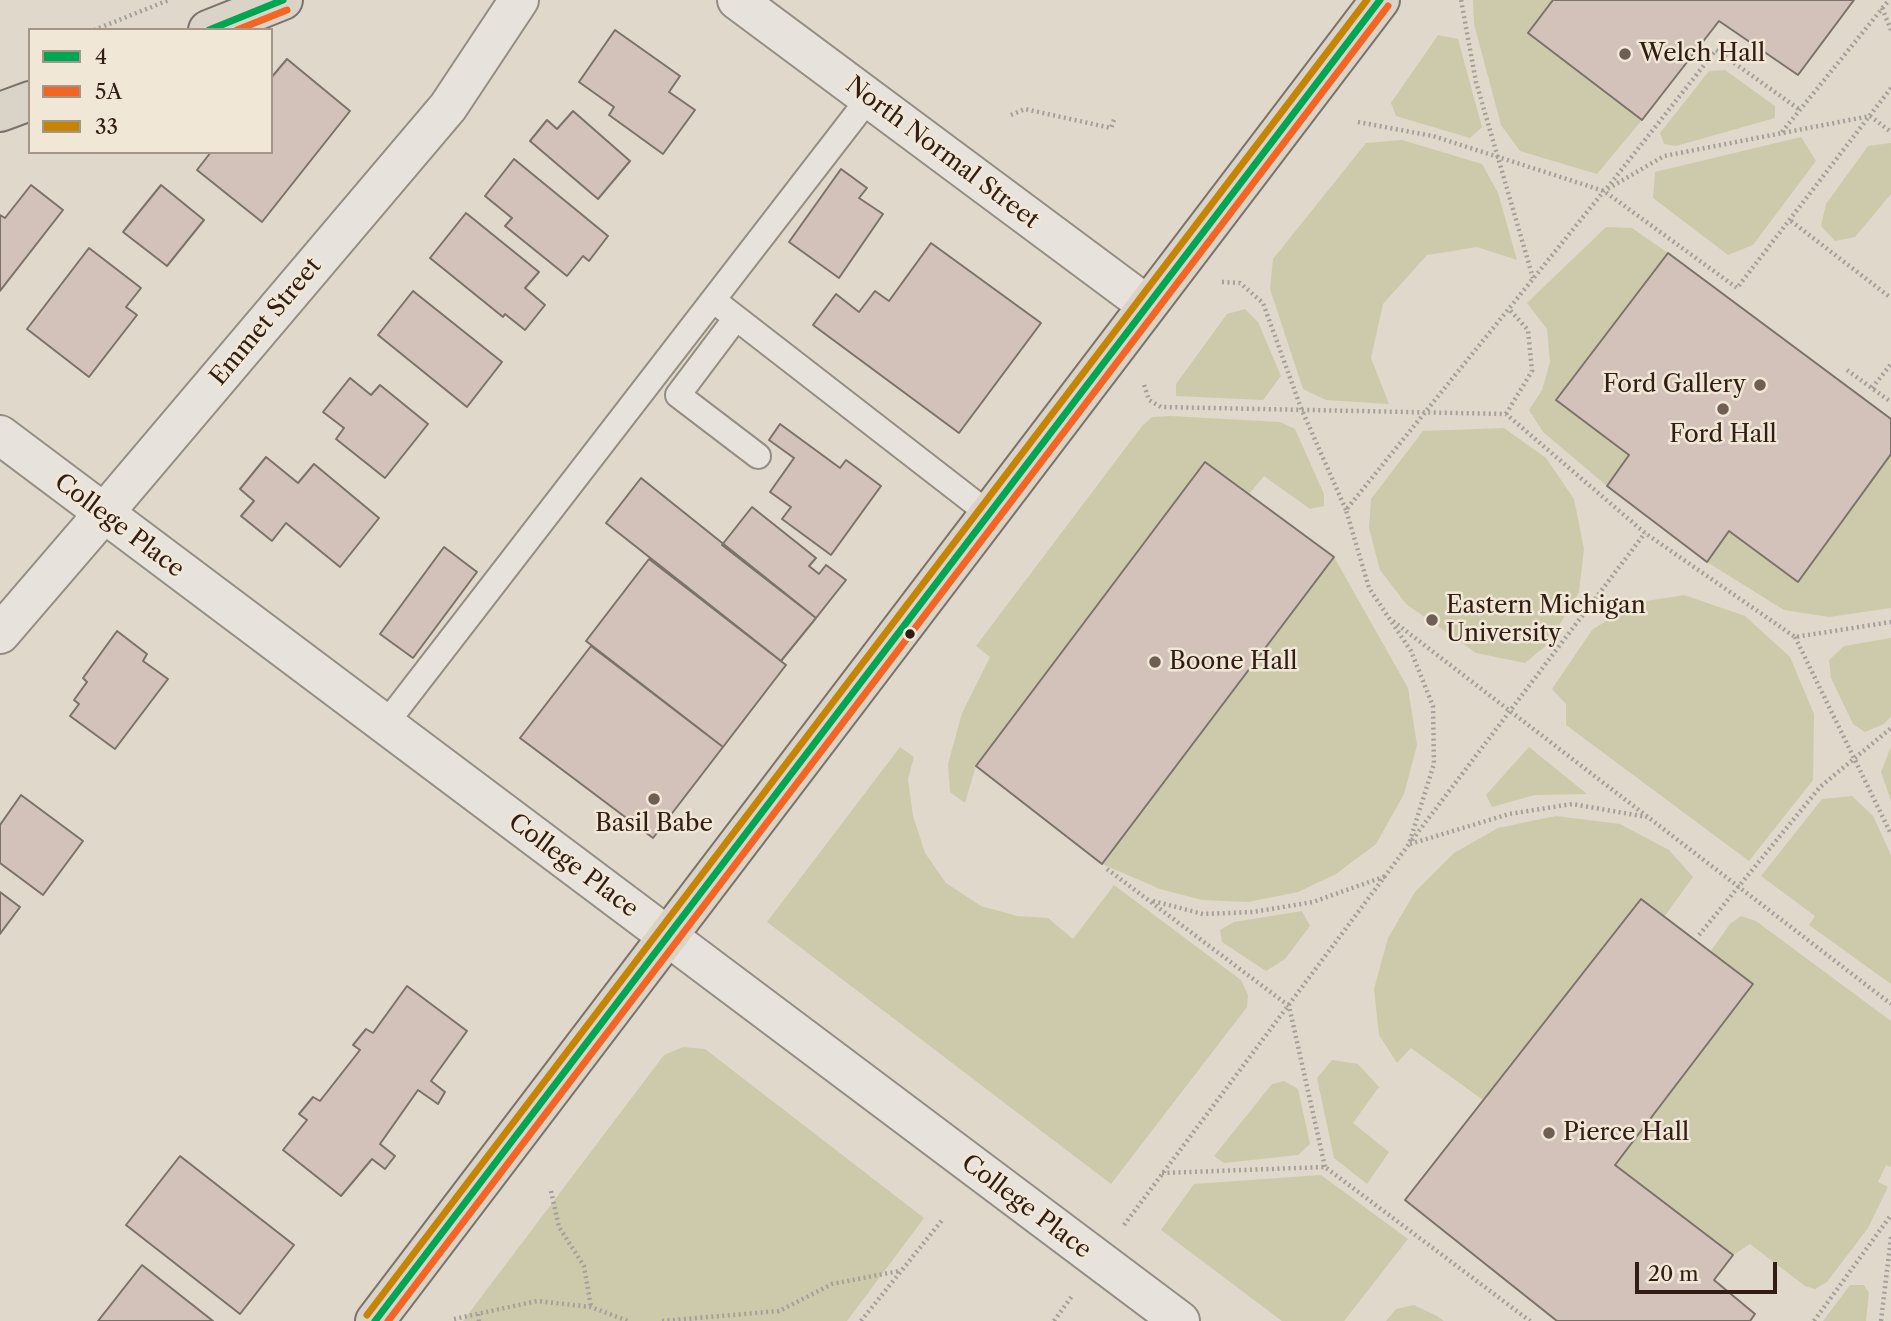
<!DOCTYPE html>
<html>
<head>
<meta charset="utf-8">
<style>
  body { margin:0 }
  #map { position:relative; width:1891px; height:1321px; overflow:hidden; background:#e0d8ca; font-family:"Libre Caslon Text",serif }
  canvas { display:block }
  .legend { position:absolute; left:28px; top:28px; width:245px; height:126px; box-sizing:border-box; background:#f0e7d7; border:2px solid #a49689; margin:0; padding:9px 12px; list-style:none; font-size:21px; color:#321d14 }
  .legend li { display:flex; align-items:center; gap:14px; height:35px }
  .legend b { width:35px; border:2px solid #a49689 }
  .scale { position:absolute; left:1635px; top:1262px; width:142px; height:32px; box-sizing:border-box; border:4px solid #321d14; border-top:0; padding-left:9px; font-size:21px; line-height:24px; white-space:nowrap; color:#321d14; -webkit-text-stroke:5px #f0e7d7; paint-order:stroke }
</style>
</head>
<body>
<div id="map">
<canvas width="1891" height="1321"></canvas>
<ul class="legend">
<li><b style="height:9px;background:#00a651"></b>4</li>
<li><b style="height:9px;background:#f26522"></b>5A</li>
<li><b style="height:9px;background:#c68405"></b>33</li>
</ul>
<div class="scale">20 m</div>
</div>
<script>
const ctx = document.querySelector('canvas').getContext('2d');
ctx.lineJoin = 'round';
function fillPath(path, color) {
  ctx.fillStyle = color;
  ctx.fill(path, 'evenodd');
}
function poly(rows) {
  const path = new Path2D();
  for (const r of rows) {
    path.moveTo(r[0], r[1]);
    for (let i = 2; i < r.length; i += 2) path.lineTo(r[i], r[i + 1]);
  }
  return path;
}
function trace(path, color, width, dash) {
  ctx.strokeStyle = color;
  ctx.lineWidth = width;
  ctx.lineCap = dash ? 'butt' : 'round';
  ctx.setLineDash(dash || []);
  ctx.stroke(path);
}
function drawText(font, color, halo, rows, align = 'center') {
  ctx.font = font + ' "Libre Caslon Text",serif';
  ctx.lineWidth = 5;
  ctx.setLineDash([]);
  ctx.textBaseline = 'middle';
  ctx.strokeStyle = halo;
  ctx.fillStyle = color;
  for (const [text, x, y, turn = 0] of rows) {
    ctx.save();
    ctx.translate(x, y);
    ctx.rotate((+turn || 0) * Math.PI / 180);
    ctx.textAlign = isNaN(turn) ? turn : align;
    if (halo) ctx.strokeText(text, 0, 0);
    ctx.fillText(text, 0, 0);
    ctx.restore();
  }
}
const green = poly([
  [1473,0,1553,0,1528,33,1642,120,1597,174,1520,151,1501,125,1474,24],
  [1438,35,1458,39,1482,127,1470,138,1396,116,1391,103],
  [1725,70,1775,106,1775,118,1676,146,1664,144,1660,133,1709,71],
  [1801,137,1816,161,1753,245,1728,255,1653,198,1655,172],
  [1402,140,1482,164,1498,193,1517,260,1477,247,1427,255,1383,304,1371,358,1389,404,1326,400,1303,389,1270,289,1273,259,1366,143],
  [1891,143,1891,194,1855,237,1835,241,1821,226,1826,204,1868,146],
  [1606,227,1632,228,1668,253,1556,399,1629,455,1607,486,1543,432,1529,410,1542,390,1550,362,1547,329,1527,303],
  [1245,309,1258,322,1281,376,1263,400,1176,396,1176,384,1227,314],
  [1170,416,1280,422,1295,429,1324,494,1324,506,1310,509,1264,476,1249,494,1205,463,976,766,965,803,950,792,948,764,962,713,990,657,976,646,1142,426,1152,417],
  [1504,428,1546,458,1574,499,1584,549,1579,592,1548,644,1525,663,1476,653,1406,604,1380,570,1369,528,1371,499,1423,431],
  [1891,454,1891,608,1829,617,1784,610,1707,562,1729,531,1798,582],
  [1334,557,1408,688,1417,745,1404,794,1376,844,1336,874,1298,892,1248,902,1202,900,1160,889,1102,864],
  [1684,595,1745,616,1790,657,1814,714,1813,780,1749,861,1566,725,1566,704,1552,689,1592,630,1634,603],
  [1891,638,1891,716,1884,724,1865,732,1853,724,1831,678,1829,660,1844,646],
  [900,747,914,757,908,779,913,816,925,853,946,883,981,906,1017,916,1048,918,1073,939,1114,885,1241,980,1248,995,1247,1007,1111,1184,767,922],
  [1529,747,1587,794,1535,795,1492,807,1486,795],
  [1891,747,1891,801,1881,772],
  [1852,796,1873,816,1891,855,1891,984,1809,925,1815,916,1761,876,1822,799],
  [1556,816,1620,824,1669,850,1693,877,1664,917,1641,900,1483,1100,1411,1048,1397,1063,1379,1035,1374,989,1388,938,1415,892,1454,853,1498,828],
  [1302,911,1310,926,1285,959,1266,971,1222,942,1220,930,1234,922],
  [1741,916,1756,921,1891,1021,1891,1167,1886,1165,1878,1182,1888,1187,1868,1228,1827,1282,1815,1289,1805,1286,1750,1244,1733,1255,1615,1165,1753,985,1710,952,1730,924],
  [683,1047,705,1049,924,1218,847,1321,463,1321,664,1055],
  [1332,1060,1358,1064,1379,1087,1353,1123,1389,1152,1367,1184,1334,1158,1317,1078],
  [1284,1081,1298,1089,1310,1144,1298,1155,1224,1163,1214,1156,1272,1084],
  [1321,1175,1408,1239,1344,1321,1282,1321,1161,1230,1194,1184],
  [1850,1285,1864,1285,1869,1293,1866,1321,1823,1321],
  [1414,1305,1437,1316,1444,1321,1386,1321,1396,1309]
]);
const building = poly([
  [1553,0,1854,0,1798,75,1719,21,1642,120,1528,33,1553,0],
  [615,30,680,76,669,92,695,110,663,154,609,115,614,107,579,82,615,30],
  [287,59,350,111,262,222,197,170,211,152,271,152,271,78,287,59],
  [573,111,630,161,598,199,530,141,547,120,557,129,573,111],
  [514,159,608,236,589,261,583,256,567,276,505,226,512,218,485,196,514,159],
  [841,169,867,188,859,198,883,214,839,278,789,242,841,169],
  [31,185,63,210,0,291,0,215,5,218,31,185],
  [161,185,204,220,167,266,123,232,161,185],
  [466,213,539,272,525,288,545,305,525,330,505,314,503,317,430,258,466,213],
  [931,243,1041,323,959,433,813,325,836,294,859,312,875,291,889,301,931,243],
  [89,248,141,288,126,307,137,315,89,377,27,329,89,248],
  [1668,253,1891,419,1891,454,1798,582,1729,531,1707,562,1607,486,1629,455,1556,400,1668,253],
  [413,291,502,362,467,407,378,335,413,291],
  [350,378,371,395,380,385,428,424,385,478,336,439,344,428,323,412,350,378],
  [780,424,840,468,846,460,881,486,831,555,782,519,791,507,770,492,794,458,769,440,780,424],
  [266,457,298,483,314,464,379,518,340,567,286,523,272,541,241,516,254,501,240,489,266,457],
  [1205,462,1334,557,1102,864,976,766,1205,462],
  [641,478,816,618,781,661,606,523,641,478],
  [752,507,816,558,809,566,819,574,826,565,846,580,816,618,722,545,752,507],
  [444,547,477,572,413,658,380,634,444,547],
  [649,559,786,665,723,747,586,641,649,559],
  [117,631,147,654,143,661,168,679,115,749,70,716,79,704,74,700,87,682,83,678,117,631],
  [591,646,723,747,653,838,520,738,591,646],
  [21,795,83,841,43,895,0,863,0,825,21,795],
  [0,892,20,907,0,934,0,892],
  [1641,899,1753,984,1615,1165,1733,1255,1714,1280,1755,1314,1750,1321,1557,1321,1405,1200,1641,899],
  [407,986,467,1031,431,1081,445,1092,438,1104,418,1090,380,1144,395,1156,385,1169,372,1159,341,1196,283,1150,307,1120,299,1114,313,1097,320,1101,360,1050,353,1045,366,1029,373,1033,407,986],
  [180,1156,294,1245,240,1314,126,1225,180,1156],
  [142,1265,213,1321,98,1321,142,1265]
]);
const path = poly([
  [1461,0,1476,82,1533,278],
  [1882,8,1891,30],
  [94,30,169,0],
  [1011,115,1025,109,1111,128,1115,117],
  [1358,122,1433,136,1604,191,1737,288,1891,88],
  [1782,132,1889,0],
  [1607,188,1716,50,1800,110],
  [1791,221,1891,298],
  [1222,282,1240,283,1263,303,1301,408,1346,510],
  [1847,370,1891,402],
  [1144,385,1149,400,1161,407,1506,414,1645,533,1795,637,1891,622],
  [1872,388,1891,364],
  [1506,414,1532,371,1528,330,1509,309],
  [1393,621,1891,1004],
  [1795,637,1891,834],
  [1412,840,1645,533],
  [1410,844,1509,814,1572,804,1647,817],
  [1107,869,1289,1006,1325,1167],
  [1153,901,1203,914,1253,912,1313,902,1386,876],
  [1699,935,1820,787,1891,728],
  [1162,1173,1325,1167,1530,1321],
  [551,1191,559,1227,584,1266,591,1307],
  [1124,1225,1409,844,1434,764,1433,706,1411,651,1369,588,1346,510,1604,191,1664,156,1870,116,1891,132],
  [478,1314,479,1321],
  [454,1319,537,1301,591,1307,628,1321],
  [662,1321,779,1311,832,1284,899,1271],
  [861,1321,943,1219],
  [1054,1321,1072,1296],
  [1814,1321,1891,1215],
  [1881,1321,1891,1237]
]);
const service = poly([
  [713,300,989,514],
  [736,318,678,395,758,456],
  [384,726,869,98]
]);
const minor = poly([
  [737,0,1147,305],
  [0,435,104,513,0,634]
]);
const tertiary = poly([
  [519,0,448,107,104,513,1180,1321]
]);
const primary = poly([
  [208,30,283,0],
  [0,112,30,101],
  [375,1321,1380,0]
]);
const bus1 = poly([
  [209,30,283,0],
  [375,1321,1380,0]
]);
const bus2 = poly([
  [237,30,287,10],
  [388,1321,1388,6]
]);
const bus3 = poly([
  [367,1315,1367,0]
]);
const markers = [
  [1625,54,7,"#6f5e54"],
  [1760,385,7,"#6f5e54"],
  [1723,409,7,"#6f5e54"],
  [1432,620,7,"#6f5e54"],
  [910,634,6,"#321d14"],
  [1155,662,7,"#6f5e54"],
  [654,799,7,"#6f5e54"],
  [1549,1133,7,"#6f5e54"]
];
const poiNames = [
  ["Welch Hall",1639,54],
  ["Ford Gallery",1746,385,"right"],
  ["Ford Hall",1723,435,"center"],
  ["Eastern Michigan",1446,606],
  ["University",1446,634],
  ["Boone Hall",1169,662],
  ["Basil Babe",654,824,"center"],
  ["Pierce Hall",1563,1133]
];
const streetNames = [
  ["North Normal Street",942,153,37],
  ["Emmet Street",266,322,-50],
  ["College Place",119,526,37],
  ["College Place",573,866,37],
  ["College Place",1026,1207,37]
];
fillPath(green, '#cccaaa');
fillPath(building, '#d2c2b9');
trace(building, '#7b736b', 2);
trace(service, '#948d84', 28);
trace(minor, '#948d84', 42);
trace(tertiary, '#948d84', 42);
trace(primary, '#7b736b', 42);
trace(path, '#a5a09a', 4.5, [2, 3.5]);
trace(service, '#e7e3dc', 24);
trace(minor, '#e7e3dc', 38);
trace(tertiary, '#e7e3dc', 38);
trace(primary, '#dad3c7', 38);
trace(bus1, '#00a651', 7);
trace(bus2, '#f26522', 7);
trace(bus3, '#c68405', 7);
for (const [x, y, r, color] of markers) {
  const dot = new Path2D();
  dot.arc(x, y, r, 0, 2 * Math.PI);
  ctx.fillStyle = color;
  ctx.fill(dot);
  trace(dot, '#f0e7d7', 2.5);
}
drawText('24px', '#321d14', '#f0e7d7', poiNames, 'left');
drawText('24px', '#321d14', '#f0e7d7', streetNames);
</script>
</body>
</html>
